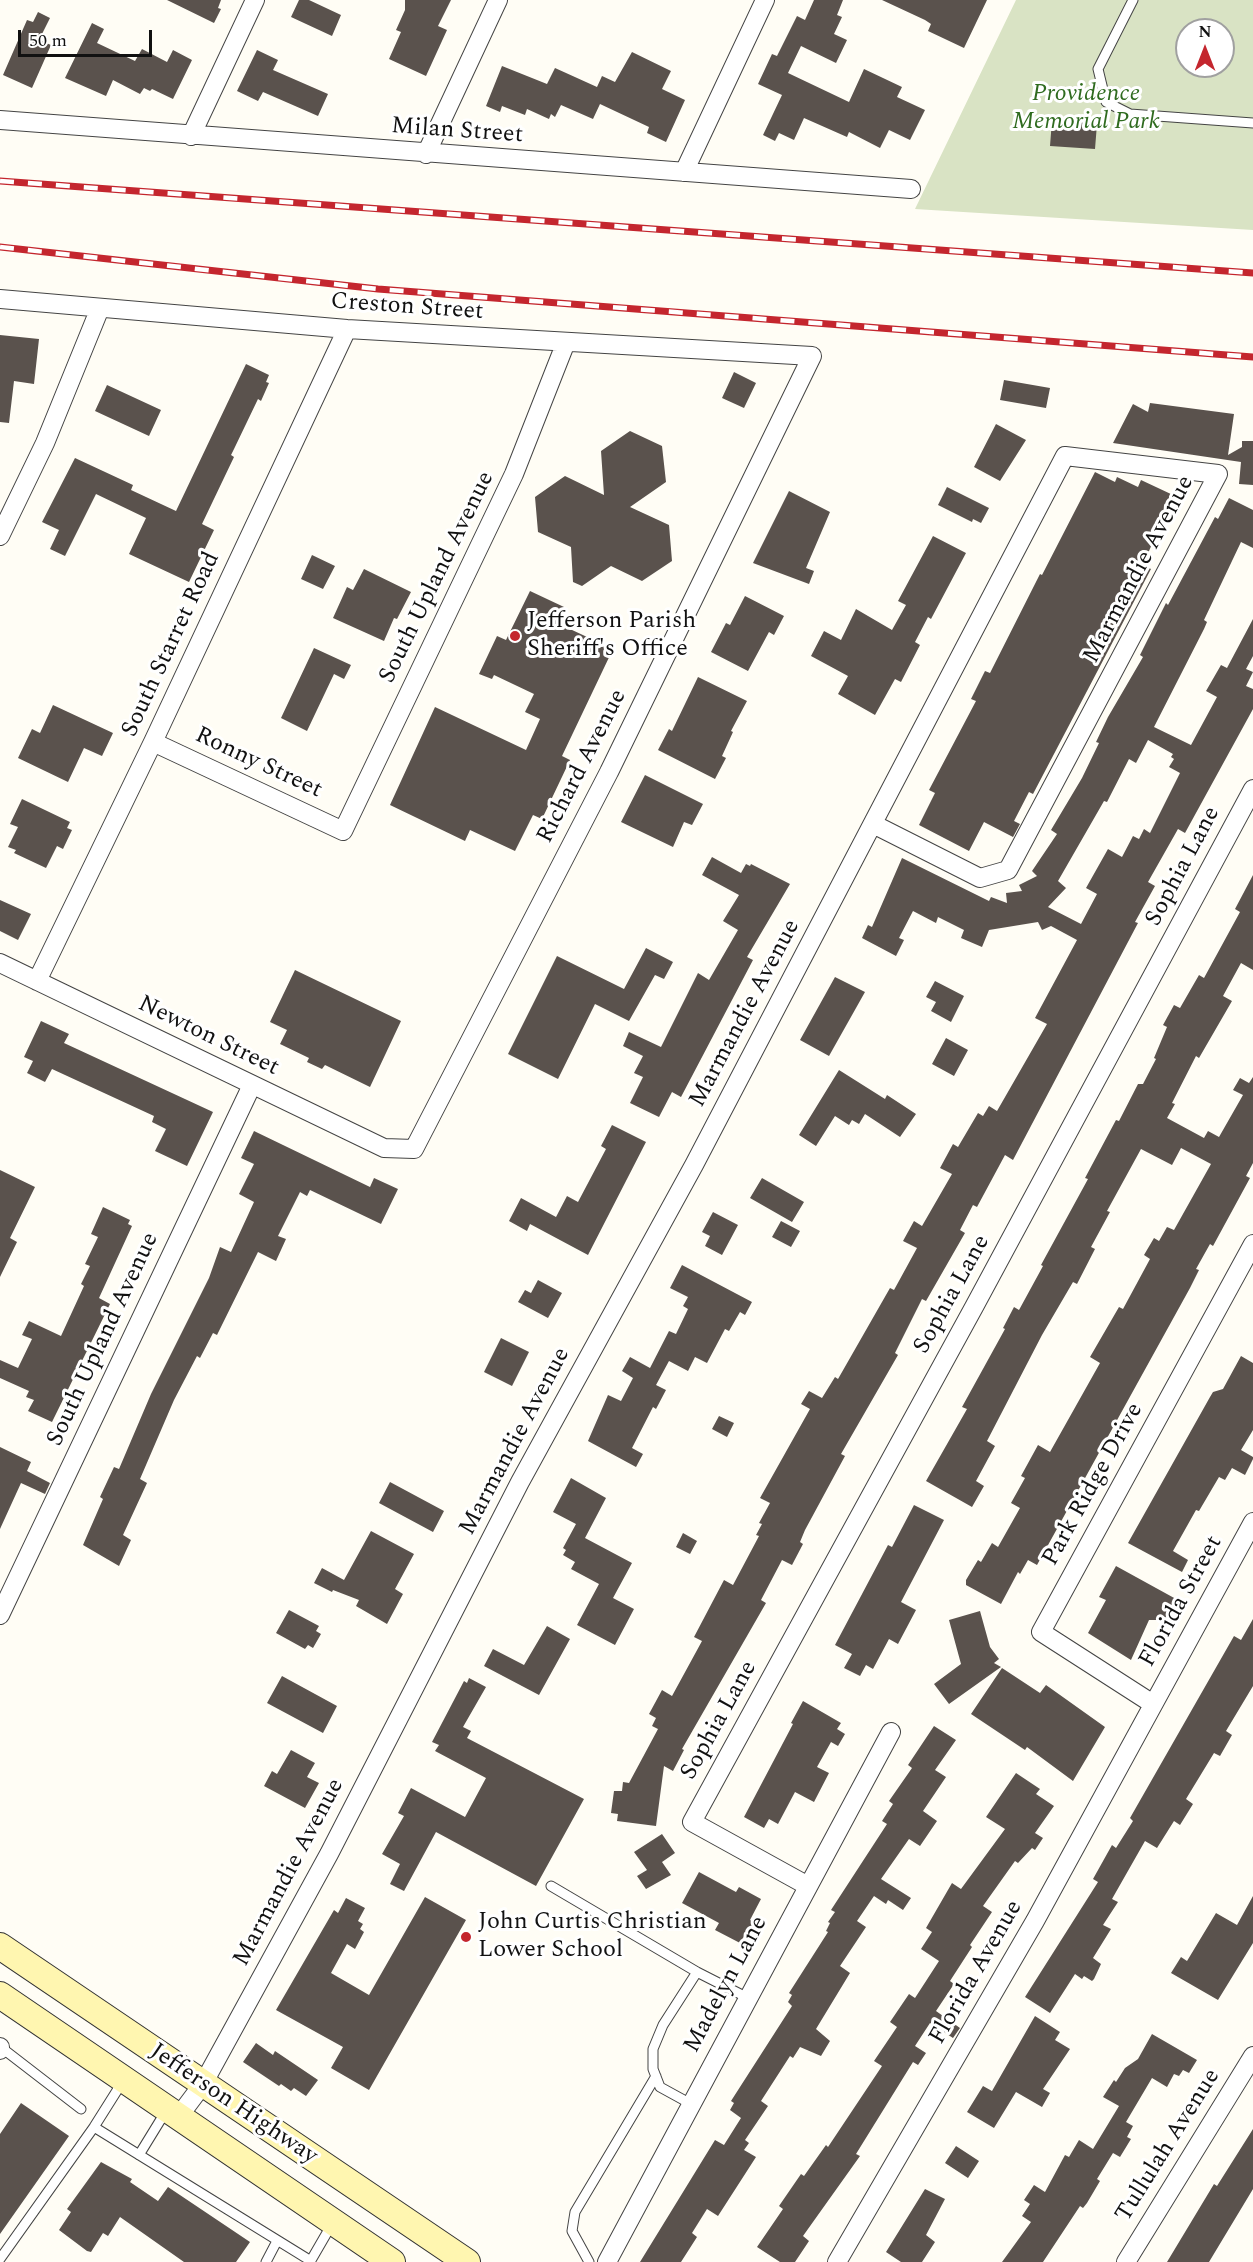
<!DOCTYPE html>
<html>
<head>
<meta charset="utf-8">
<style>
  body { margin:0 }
  #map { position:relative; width:1253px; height:2262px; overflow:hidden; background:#fffdf5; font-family:Spectral,serif }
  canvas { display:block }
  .north { position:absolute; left:1175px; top:18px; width:60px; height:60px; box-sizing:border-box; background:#fff; border:2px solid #a0a0a0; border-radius:50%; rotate:0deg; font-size:16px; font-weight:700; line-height:24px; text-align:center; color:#111 }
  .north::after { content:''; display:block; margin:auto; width:21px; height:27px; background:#c4262e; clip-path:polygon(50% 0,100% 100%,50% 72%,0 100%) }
  .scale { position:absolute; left:18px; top:30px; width:134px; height:27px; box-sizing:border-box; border:3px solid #111; border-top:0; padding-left:8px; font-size:18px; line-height:21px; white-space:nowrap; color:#111; -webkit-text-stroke:4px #fff; paint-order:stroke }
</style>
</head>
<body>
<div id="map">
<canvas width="1253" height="2262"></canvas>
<div class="north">N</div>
<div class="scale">50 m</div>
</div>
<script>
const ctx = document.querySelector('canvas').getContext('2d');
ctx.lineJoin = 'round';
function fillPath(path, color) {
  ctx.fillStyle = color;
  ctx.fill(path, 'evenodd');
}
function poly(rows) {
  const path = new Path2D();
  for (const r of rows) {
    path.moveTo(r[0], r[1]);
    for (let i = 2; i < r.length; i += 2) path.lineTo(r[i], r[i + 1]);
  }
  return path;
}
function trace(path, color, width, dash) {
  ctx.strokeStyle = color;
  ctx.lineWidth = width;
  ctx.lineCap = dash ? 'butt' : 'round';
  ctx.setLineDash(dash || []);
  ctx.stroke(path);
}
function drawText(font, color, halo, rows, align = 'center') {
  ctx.font = font + ' Spectral,serif';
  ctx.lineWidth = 6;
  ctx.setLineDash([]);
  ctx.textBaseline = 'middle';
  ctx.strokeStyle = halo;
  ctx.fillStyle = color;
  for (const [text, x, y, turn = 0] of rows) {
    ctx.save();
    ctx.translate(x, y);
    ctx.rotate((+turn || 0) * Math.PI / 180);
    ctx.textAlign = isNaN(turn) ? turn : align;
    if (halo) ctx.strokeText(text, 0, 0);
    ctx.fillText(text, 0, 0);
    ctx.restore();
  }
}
const cemetery = poly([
  [1016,0,1253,0,1253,230,915,209],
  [1187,30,1223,30,1223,66,1187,66]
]);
const building = poly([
  [167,0,221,0,218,8,221,9,214,23],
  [299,0,309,0,341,15,332,36,291,17],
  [405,0,451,0,438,26,447,30,426,76,389,59,401,32,396,30,405,10],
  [814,0,843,0,837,15,842,17,834,34,847,40,836,63,801,46,788,73,849,102,864,69,902,87,897,97,925,110,910,140,889,130,880,148,849,132,847,137,804,118,794,140,779,133,775,141,763,135,782,95,758,84,772,54,777,56,797,16,805,20],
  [882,0,987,0,964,48,928,31,931,24,925,20],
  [38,12,50,18,39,40,51,45,32,88,3,75,27,20,33,22],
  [92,23,104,29,97,43,135,61,142,49,167,62,173,50,192,60,173,99,152,89,150,91,144,88,140,94,113,80,106,96,65,78],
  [257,50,278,60,273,70,328,94,318,116,263,92,258,101,237,91],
  [632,52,671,71,662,89,685,100,666,142,647,133,649,127,600,104,593,119,561,105,555,117,551,114,549,119,527,109,525,115,502,106,500,112,486,106,502,66,547,84,555,68,597,87,602,76,615,82],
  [1052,120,1083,120,1083,123,1097,124,1095,149,1050,146],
  [0,335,39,339,34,384,14,381,9,423,0,422],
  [246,364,269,375,266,382,269,383,261,401,258,399,234,449,231,455,234,457,202,524,214,530,189,582,129,554,146,518,96,494,65,556,50,549,59,530,42,522,75,458,133,485,131,490,176,511],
  [734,372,756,383,744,408,722,398],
  [1004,380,1050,388,1046,408,1000,400],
  [107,385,161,410,149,436,95,411],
  [1150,403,1234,414,1228,455,1242,447,1242,441,1253,441,1253,485,1239,484,1241,462,1113,443,1133,404,1148,412],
  [996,424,1026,440,1000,481,974,467],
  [630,431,662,446,666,482,630,507,669,525,672,561,642,581,611,566,582,586,573,582,571,547,538,532,535,497,565,476,604,495,601,451],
  [1095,472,1115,482,1117,477,1138,487,1141,480,1173,495,1143,565,1151,569,1033,794,1029,792,1014,821,1020,824,1013,837,984,822,969,851,919,825,935,793,929,790,976,701,971,699,985,671,990,673,1040,574,1042,575],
  [947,487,989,508,981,523,973,519,972,522,938,505],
  [789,491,830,512,806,568,814,571,809,584,753,563],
  [1229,498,1253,510,1253,548,1241,542,1204,620,1207,622,1204,629,1154,727,1191,745,1217,697,1206,691,1221,665,1227,668,1253,619,1253,656,1246,669,1253,672,1246,686,1253,689,1253,709,1185,833,1178,829,1148,882,1155,886,1135,922,1138,923,1013,1160,1005,1155,977,1207,973,1205,960,1230,965,1233,926,1301,922,1299,895,1353,898,1355,841,1454,845,1456,805,1530,800,1542,803,1544,792,1565,782,1560,761,1600,766,1603,682,1749,684,1750,673,1771,664,1766,656,1826,617,1821,618,1814,611,1813,614,1791,622,1791,623,1782,629,1783,658,1729,652,1726,656,1718,649,1714,662,1690,672,1696,702,1641,694,1637,724,1580,733,1585,759,1536,756,1535,762,1524,759,1523,770,1503,760,1498,810,1409,801,1404,809,1391,822,1398,835,1377,838,1379,890,1288,894,1290,917,1248,903,1241,914,1221,922,1226,952,1174,940,1168,953,1144,958,1147,978,1113,983,1116,989,1106,997,1111,1047,1024,1035,1018,1077,940,1051,926,1042,930,1038,922,989,930,982,947,961,938,964,930,938,917,936,923,913,911,899,938,904,940,896,956,862,938,868,925,872,927,902,858,989,901,991,897,1007,903,1006,893,1022,891,1019,885,1037,876,1032,871,1057,834,1051,830,1082,778,1099,743,1096,742,1108,717,1143,657,1140,655,1166,603,1168,605,1215,517,1218,519],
  [1148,740,1173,754,1171,757,1174,759,1169,767,1180,773,1150,833,1144,829,1139,839,1133,836,1122,857,1108,849,1086,888,1097,894,1081,924,1048,907,1066,888,1058,881,1104,801,1107,802,1129,759,1136,763],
  [933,536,966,553,931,619,928,617,915,642,920,645,901,682,895,679,875,715,838,694,848,676,811,656,824,631,841,640,856,609,892,630,906,605,898,601],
  [312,555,335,566,323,589,301,579],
  [364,569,411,592,397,619,394,618,384,641,333,618,347,587,353,590],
  [530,591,564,607,557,623,613,649,562,756,570,760,542,819,533,815,515,851,470,830,465,841,390,805,435,707,526,750,540,719,525,712,534,694,494,675,492,679,479,674,497,636,506,640],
  [745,596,784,616,774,635,769,632,748,671,711,652,726,623,730,625],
  [314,648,351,665,344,679,334,674,307,731,281,718],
  [698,677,747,701,731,731,733,732,722,756,726,758,715,779,658,750,669,729,672,731],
  [53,705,113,733,102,756,84,748,68,782,18,758,32,729,40,733],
  [645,775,703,804,692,825,684,822,673,847,621,822],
  [22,799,70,822,67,828,72,830,63,849,57,846,46,868,14,853,16,850,8,847,18,827,10,824],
  [712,857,741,873,746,864,750,866,751,864,790,884,747,957,753,960,681,1097,672,1092,659,1117,630,1103,643,1077,634,1073,643,1056,623,1046,629,1032,661,1047,698,973,709,980,738,930,723,921,739,895,702,875],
  [1253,875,1253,970,1241,963,1223,996,1232,1001,1199,1058,1196,1056,1172,1103,1175,1104,1167,1118,1204,1138,1208,1131,1219,1137,1243,1095,1233,1090,1240,1078,1249,1083,1253,1077,1253,1163,1246,1176,1250,1178,1213,1246,1210,1244,1196,1269,1199,1270,1190,1288,1037,1565,1028,1560,1020,1574,1018,1572,1001,1604,966,1585,966,1580,978,1560,981,1562,992,1543,998,1547,1020,1508,1011,1503,1025,1478,1021,1476,1038,1445,1050,1452,1100,1363,1090,1357,1119,1307,1123,1309,1150,1259,1144,1255,1154,1238,1159,1241,1167,1227,1174,1230,1211,1164,1181,1148,1172,1165,1141,1149,1107,1211,1110,1212,1091,1247,1095,1249,1077,1284,1073,1282,1042,1335,987,1441,995,1446,976,1481,984,1486,972,1507,926,1481,967,1409,962,1407,1005,1329,1003,1328,1014,1307,1019,1310,1043,1266,1041,1265,1088,1179,1085,1178,1116,1120,1119,1121,1138,1084,1143,1084,1156,1059,1154,1058,1167,1027,1163,1025,1174,1005,1180,1008,1199,975,1204,978,1240,912,1235,909],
  [0,900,31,914,18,940,0,931],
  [646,948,673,962,664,979,655,975,629,1021,595,1004,558,1079,508,1054,557,956,624,989],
  [295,970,401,1021,370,1087,325,1065,322,1069,307,1062,309,1058,280,1044,287,1030,270,1022],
  [835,977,865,992,829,1056,800,1040],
  [935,981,964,996,951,1022,931,1011,936,1002,926,997],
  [41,1021,69,1034,64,1043,213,1112,187,1166,155,1151,166,1129,152,1122,154,1116,52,1069,45,1082,27,1073,33,1061,24,1057],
  [946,1038,968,1050,954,1076,932,1064],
  [839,1070,885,1099,887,1095,916,1114,900,1137,865,1114,859,1124,852,1120,849,1125,835,1116,816,1146,799,1135],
  [612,1125,646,1142,588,1255,530,1224,527,1231,509,1221,521,1198,556,1217,567,1196,578,1202,606,1149,601,1146],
  [254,1131,370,1187,374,1178,398,1189,381,1224,310,1190,307,1196,300,1192,278,1236,286,1239,276,1261,258,1252,217,1335,213,1333,200,1358,197,1356,174,1400,140,1479,147,1483,123,1535,131,1540,119,1566,83,1545,103,1499,100,1497,114,1467,119,1469,151,1394,209,1278,220,1247,231,1252,254,1202,239,1194,254,1164,241,1158],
  [0,1170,35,1187,10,1238,17,1242,0,1277],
  [762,1178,804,1202,792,1222,750,1198],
  [103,1207,130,1220,128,1224,132,1226,99,1298,110,1304,52,1422,28,1411,34,1400,26,1397,29,1391,0,1378,0,1360,18,1368,32,1339,22,1335,29,1321,61,1336,84,1286,81,1284,90,1266,85,1264,98,1237,91,1234],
  [713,1212,738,1225,722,1255,705,1246,710,1236,702,1232],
  [781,1221,800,1231,791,1247,772,1237],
  [682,1265,752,1302,745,1315,740,1312,729,1331,725,1329,707,1363,695,1357,688,1371,669,1361,656,1385,666,1390,656,1409,653,1407,632,1448,643,1454,636,1467,588,1441,608,1395,621,1401,633,1378,622,1371,630,1357,650,1368,669,1331,676,1334,688,1309,683,1306,688,1297,670,1288],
  [538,1280,562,1293,548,1318,518,1302,525,1290,531,1293],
  [501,1338,529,1352,512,1386,484,1372],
  [1241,1356,1253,1363,1253,1430,1241,1450,1253,1457,1253,1459,1245,1475,1232,1468,1225,1480,1219,1477,1199,1511,1196,1510,1173,1551,1188,1560,1182,1572,1128,1543,1210,1397,1213,1392,1223,1389],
  [719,1416,734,1423,727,1437,712,1429],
  [0,1447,31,1462,27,1471,50,1483,45,1494,21,1483,0,1529],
  [571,1478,606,1498,585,1538,632,1563,613,1598,634,1609,615,1645,577,1625,599,1584,571,1569,575,1562,563,1555,566,1550,563,1548,576,1524,553,1512],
  [390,1482,444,1511,433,1532,379,1503],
  [914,1505,944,1520,901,1602,916,1610,898,1644,889,1639,873,1669,866,1665,860,1676,844,1668,852,1654,835,1645,888,1545,892,1547],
  [371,1531,414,1554,395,1589,403,1594,387,1624,356,1606,359,1600,333,1590,332,1592,314,1583,322,1568,344,1580],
  [683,1533,697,1541,690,1554,676,1547],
  [1116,1566,1176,1599,1165,1620,1149,1620,1131,1660,1088,1633,1106,1600,1099,1597],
  [289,1610,319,1626,316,1631,321,1634,313,1648,308,1645,305,1649,276,1633],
  [980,1611,990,1647,999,1659,994,1663,1001,1667,949,1704,934,1684,961,1664,949,1620],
  [1253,1619,1253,1686,1226,1731,1232,1735,1220,1756,1214,1753,1186,1799,1193,1804,1180,1825,1174,1821,1157,1848,1145,1841,1112,1899,1118,1902,1103,1925,1111,1929,1093,1958,1101,1964,1094,1979,1092,1981,1084,1976,1082,1979,1075,1974,1050,2013,1025,1997,1098,1882,1093,1879,1112,1845,1116,1848,1133,1821,1130,1818,1234,1636,1241,1640],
  [547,1626,570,1639,539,1695,484,1666,493,1649,524,1665],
  [1002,1668,1040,1693,1046,1685,1105,1727,1073,1781,1027,1747,1025,1750,971,1714],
  [282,1676,337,1706,323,1733,267,1703],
  [469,1678,486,1687,463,1727,471,1731,467,1738,584,1799,536,1886,436,1832,404,1891,390,1884,400,1864,382,1854,404,1816,398,1813,411,1788,465,1817,486,1778,435,1751,439,1745,432,1742,464,1681,467,1683],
  [803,1701,841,1723,837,1729,845,1734,838,1746,831,1742,817,1767,829,1773,814,1802,795,1792,778,1824,769,1819,764,1828,744,1817,793,1724,791,1723],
  [934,1726,956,1740,935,1770,946,1777,923,1811,937,1821,920,1846,909,1839,881,1879,911,1898,903,1910,888,1900,886,1904,874,1896,857,1921,866,1927,840,1966,850,1973,816,2029,830,2041,821,2056,800,2047,793,2058,790,2056,761,2101,768,2106,745,2140,749,2143,744,2150,756,2157,718,2216,707,2209,692,2233,697,2237,681,2262,640,2262,715,2140,724,2145,741,2118,730,2110,734,2103,731,2101,792,2006,788,2002,792,1995,789,1993,828,1932,826,1931,830,1923,828,1922,835,1912,831,1910,887,1824,882,1821,893,1804,889,1801,912,1768,908,1765],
  [291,1750,315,1763,307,1777,319,1783,305,1808,264,1786,272,1771,277,1774],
  [1016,1773,1040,1789,1036,1794,1054,1806,1035,1833,1043,1838,1035,1850,1032,1848,1018,1863,1015,1861,983,1906,992,1912,970,1945,972,1947,950,1981,954,1984,936,2011,960,2028,953,2038,930,2023,915,2046,926,2053,918,2065,913,2062,856,2154,860,2156,803,2236,809,2241,795,2262,780,2262,757,2247,783,2209,779,2206,801,2174,804,2176,826,2145,828,2147,882,2066,874,2061,897,2027,890,2022,909,1994,915,1998,939,1961,921,1949,932,1932,926,1928,952,1883,961,1889,1005,1829,986,1817],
  [662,1834,675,1853,662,1862,671,1875,646,1889,637,1876,647,1870,634,1852],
  [699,1872,736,1892,739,1887,761,1899,750,1920,758,1925,751,1937,745,1935,740,1943,715,1930,719,1923,682,1903],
  [1253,1896,1253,1943,1218,2000,1171,1973,1181,1957,1187,1961,1216,1913,1237,1925],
  [425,1897,466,1920,369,2090,331,2068,343,2047,276,2010,334,1910,338,1913,346,1898,365,1908,358,1921,363,1924,360,1929,364,1932,355,1949,347,1944,331,1973,369,1995],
  [1035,2016,1060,2032,1055,2040,1070,2049,1043,2089,1050,2093,1042,2107,1016,2092,994,2128,967,2112,983,2086,992,2091],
  [1152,2034,1197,2060,1189,2073,1183,2070,1179,2076,1174,2074,1167,2087,1152,2078,1126,2122,1133,2126,1127,2137,1131,2139,1120,2157,1113,2153,1097,2179,1100,2181,1087,2203,1083,2208,1080,2206,1043,2262,1002,2262,1031,2222,1022,2216,1030,2204,1024,2200,1034,2185,1045,2192,1065,2155,1069,2157,1079,2140,1093,2149,1119,2106,1103,2097,1114,2080,1116,2082,1125,2068,1138,2059],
  [256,2043,273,2055,275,2051,318,2080,306,2096,294,2088,291,2091,281,2084,279,2086,243,2062],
  [21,2103,69,2136,0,2234,0,2134],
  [1253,2129,1253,2189,1209,2262,1167,2262,1214,2184,1217,2186],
  [956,2146,979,2161,968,2178,945,2163],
  [101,2162,132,2179,130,2182,158,2201,168,2187,250,2242,236,2262,184,2262,120,2217,108,2236,103,2233,91,2252,87,2251,59,2230,71,2212,67,2209],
  [925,2189,945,2199,926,2235,935,2242,922,2262,901,2262,886,2252]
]);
const lane = poly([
  [1133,0,1098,69,1106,102,1130,114,1253,123],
  [551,1886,697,1972],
  [2,2048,81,2109],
  [691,2104,660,2087,653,2069,653,2049,663,2025,697,1972,748,1998],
  [94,2127,311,2261],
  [139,2155,166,2111],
  [0,2259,94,2127,123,2081],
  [266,2262,277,2241],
  [310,2262,332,2224],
  [589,2262,572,2231,575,2212,656,2076]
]);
const street = poly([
  [0,120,911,189],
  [191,136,255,0],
  [426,154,498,0],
  [684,172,765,0],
  [0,299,347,329,812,356,609,772,414,1149,384,1148,0,963],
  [0,536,45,443,100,308],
  [153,742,343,831,514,474,566,342],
  [37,981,153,742,347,329],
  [0,1615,252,1085],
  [1153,1704,1041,1632,1253,1244],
  [808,1886,692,1822,974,1307,1253,789],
  [0,2047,0,2050],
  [179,2116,203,2084,329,1854,520,1482,694,1165,1065,456,1218,474,1008,870,980,878,873,824],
  [607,2262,891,1732],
  [837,2262,1035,1921,1253,1522],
  [1126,2262,1253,2056]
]);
const secondary = poly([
  [0,1946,467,2262],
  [0,1995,392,2262]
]);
const rail = poly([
  [0,181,1253,273],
  [0,247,378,289,1253,357]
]);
const markers = [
  [515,636,6,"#c4262e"],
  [466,1937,6,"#c4262e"]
];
const parkNames = [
  ["Providence",1086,95],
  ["Memorial Park",1086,123]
];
const streetNames = [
  ["Milan Street",457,132,4],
  ["Creston Street",407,308,4],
  ["Marmandie Avenue",1140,570,-62],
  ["South Upland Avenue",438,578,-64],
  ["South Starret Road",172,645,-65],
  ["Ronny Street",258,764,25],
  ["Richard Avenue",583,767,-63],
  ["Sophia Lane",1184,867,-62],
  ["Marmandie Avenue",746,1014,-62],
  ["Newton Street",208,1037,26],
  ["Sophia Lane",953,1295,-61],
  ["South Upland Avenue",104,1340,-65],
  ["Marmandie Avenue",516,1442,-62],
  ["Park Ridge Drive",1094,1485,-61],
  ["Florida Street",1182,1602,-61],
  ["Sophia Lane",720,1721,-61],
  ["Marmandie Avenue",290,1873,-62],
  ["Florida Avenue",977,1973,-60],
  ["Madelyn Lane",727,1985,-62],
  ["Jefferson Highway",233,2105,34],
  ["Tullulah Avenue",1169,2146,-58]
];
const poiNames = [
  ["Jefferson Parish",527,622],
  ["Sheriff's Office",527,650],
  ["John Curtis Christian",478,1923],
  ["Lower School",478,1951]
];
fillPath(cemetery, '#d9e3c4');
fillPath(building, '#5a524d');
trace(lane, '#444', 11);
trace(street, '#444', 20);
trace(secondary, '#333', 28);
trace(lane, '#fff', 9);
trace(street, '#fff', 18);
trace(secondary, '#fff6b0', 26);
trace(rail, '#c4262e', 7);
trace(rail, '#fff', 4.5, [14]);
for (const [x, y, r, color] of markers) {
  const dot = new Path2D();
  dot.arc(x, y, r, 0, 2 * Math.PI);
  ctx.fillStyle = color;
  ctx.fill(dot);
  trace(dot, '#fff', 2);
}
drawText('italic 24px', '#2f6b1f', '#fff', parkNames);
drawText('24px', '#111', '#fff', streetNames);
drawText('24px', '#111', '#fff', poiNames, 'left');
</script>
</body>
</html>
